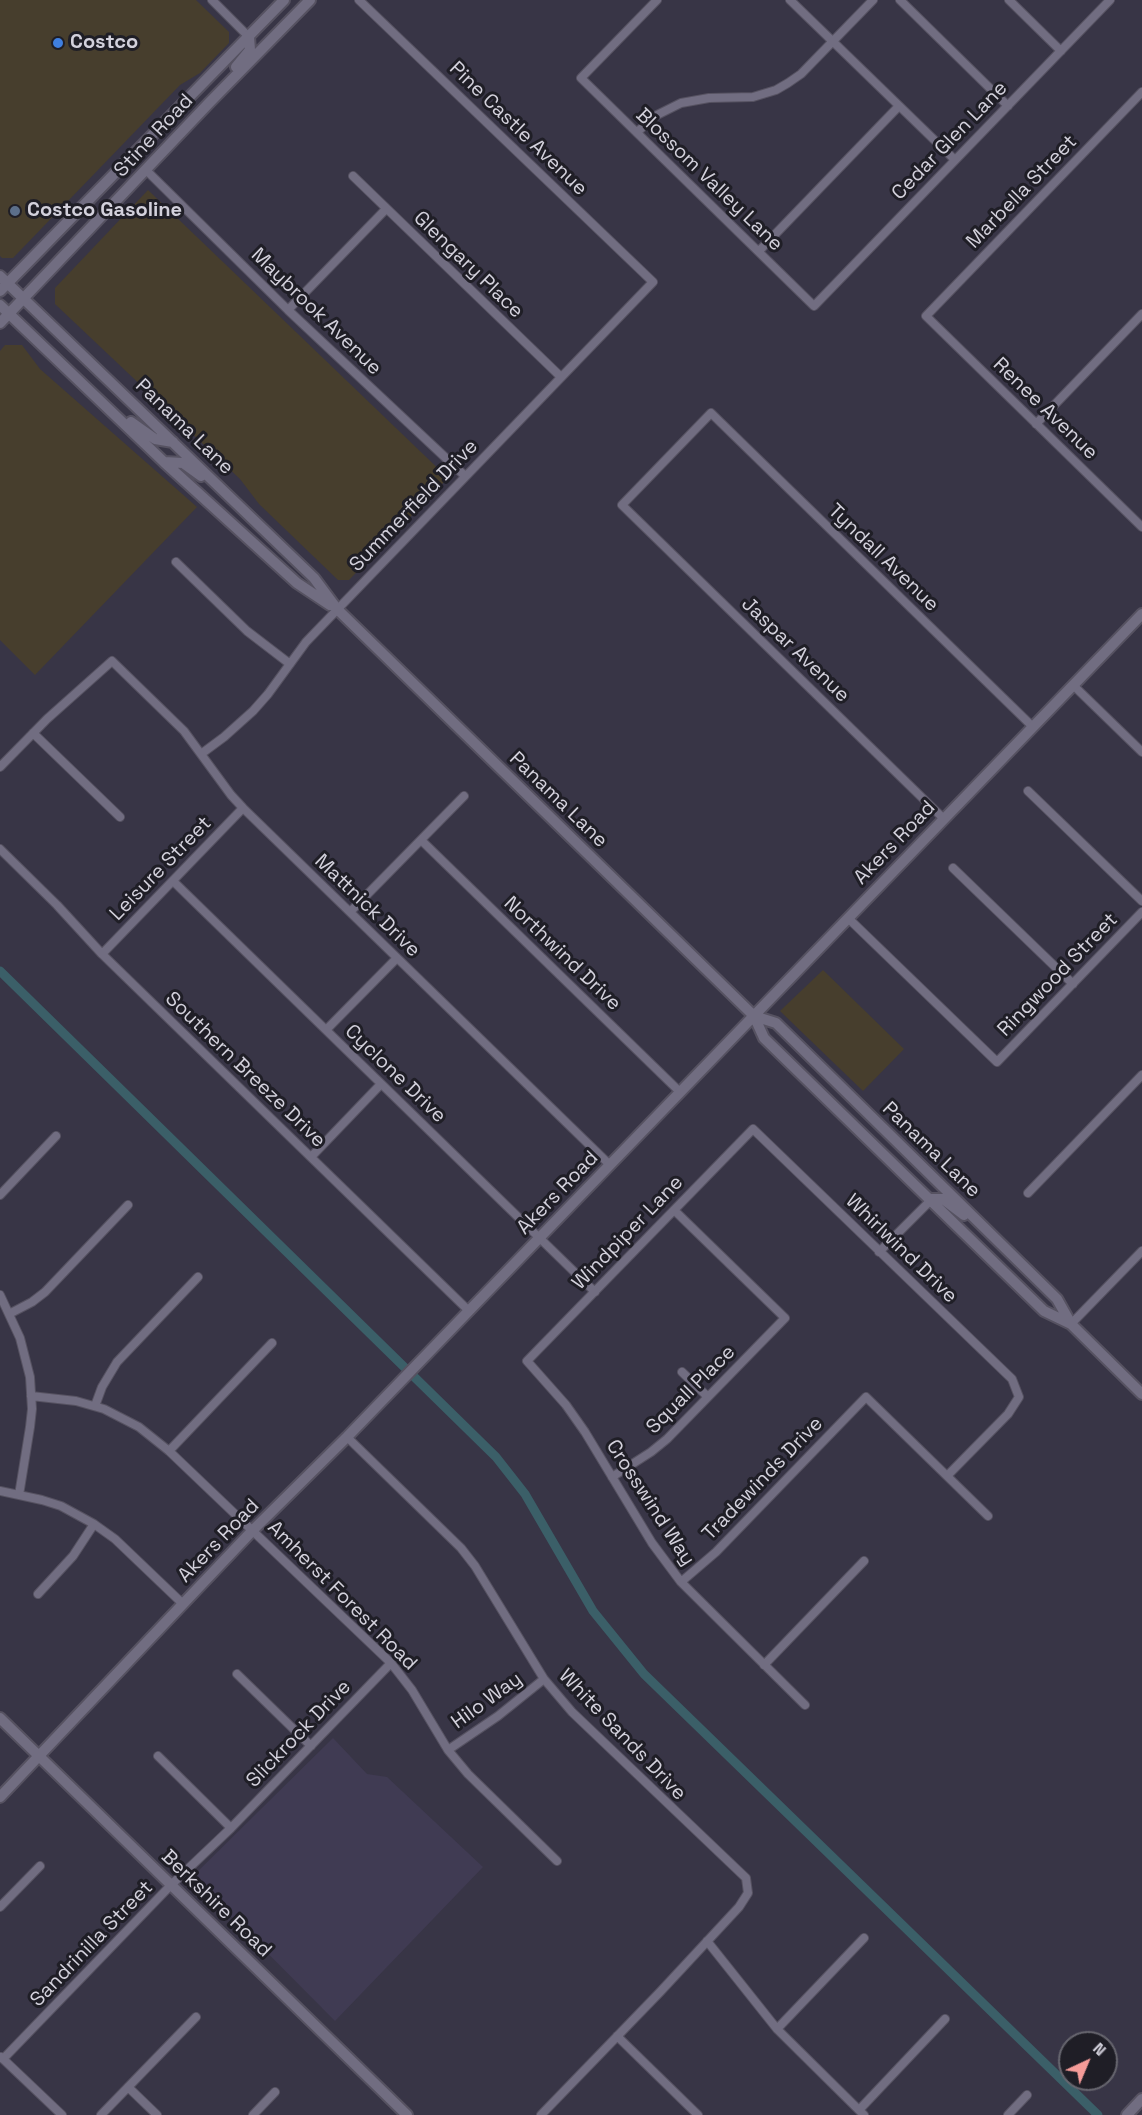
<!DOCTYPE html>
<html>
<head>
<meta charset="utf-8">
<style>
  body { margin:0 }
  #map { position:relative; width:1142px; height:2115px; overflow:hidden; background:#383546; font-family:"Space Grotesk",sans-serif }
  canvas { display:block }
  .north { position:absolute; left:1058px; top:2031px; width:60px; height:60px; box-sizing:border-box; background:#1f1e26; border:2px solid #67666f; border-radius:50%; rotate:44deg; font-size:16px; font-weight:700; line-height:24px; text-align:center; color:#d3d1dc }
  .north::after { content:''; display:block; margin:auto; width:21px; height:27px; background:#f59b98; clip-path:polygon(50% 0,100% 100%,50% 72%,0 100%) }
</style>
</head>
<body>
<div id="map">
<canvas width="1142" height="2115"></canvas>
<div class="north">N</div>
</div>
<script>
const ctx = document.querySelector('canvas').getContext('2d');
ctx.lineJoin = 'round';
function fillPath(path, color) {
  ctx.fillStyle = color;
  ctx.fill(path, 'evenodd');
}
function poly(rows) {
  const path = new Path2D();
  for (const r of rows) {
    path.moveTo(r[0], r[1]);
    for (let i = 2; i < r.length; i += 2) path.lineTo(r[i], r[i + 1]);
  }
  return path;
}
function trace(path, color, width, dash) {
  ctx.strokeStyle = color;
  ctx.lineWidth = width;
  ctx.lineCap = dash ? 'butt' : 'round';
  ctx.setLineDash(dash || []);
  ctx.stroke(path);
}
function drawText(font, color, halo, rows, align = 'center') {
  ctx.font = font + ' "Space Grotesk",sans-serif';
  ctx.lineWidth = 6;
  ctx.setLineDash([]);
  ctx.textBaseline = 'middle';
  ctx.strokeStyle = halo;
  ctx.fillStyle = color;
  for (const [text, x, y, turn = 0] of rows) {
    ctx.save();
    ctx.translate(x, y);
    ctx.rotate((+turn || 0) * Math.PI / 180);
    ctx.textAlign = isNaN(turn) ? turn : align;
    if (halo) ctx.strokeText(text, 0, 0);
    ctx.fillText(text, 0, 0);
    ctx.restore();
  }
}
const commercial = poly([
  [0,0,196,0,229,32,229,43,200,73,180,85,13,258,2,258,0,256],
  [148,190,448,478,349,580,338,580,259,504,240,479,55,304,55,288],
  [5,345,22,345,40,369,197,507,35,675,0,640,0,351],
  [823,970,904,1049,863,1091,780,1011]
]);
const built = poly([
  [333,1738,367,1774,387,1777,483,1867,335,2021,192,1877]
]);
const canal = poly([
  [0,971,496,1457,525,1494,593,1611,644,1674,1098,2115]
]);
const street = poly([
  [212,0,249,37],
  [657,0,581,78,814,306,1110,0],
  [790,0,955,160],
  [900,0,1008,106],
  [1009,0,1061,51],
  [1142,92,926,316,1142,527],
  [637,132,657,115,681,103,709,98,753,97,776,90,788,83,801,74,873,0],
  [146,170,288,310,465,476],
  [353,176,561,377],
  [759,251,899,106],
  [288,310,386,209],
  [1036,424,1142,314],
  [176,562,247,631,290,664],
  [1073,685,1142,752],
  [33,733,120,817],
  [201,754,224,737,253,711,268,694,306,642,653,282,359,0],
  [0,767,47,719,112,661,184,731,231,795,243,808,610,1165],
  [1028,791,1142,901],
  [944,819,622,505,711,413,1033,727],
  [421,840,680,1092],
  [0,849,57,905,102,954,469,1311],
  [953,868,1073,984],
  [173,881,595,1292],
  [350,912,464,796],
  [848,918,997,1062,1142,912],
  [102,954,243,808],
  [326,1030,397,958],
  [311,1157,381,1084],
  [1028,1193,1142,1075],
  [0,1195,56,1136],
  [879,1252,932,1199],
  [0,1295,20,1338,30,1377,32,1409,30,1427,19,1495],
  [9,1314,32,1302,45,1292,128,1205],
  [1071,1324,1142,1251],
  [682,1372,708,1397],
  [31,1396,76,1401,104,1409,139,1427,169,1451,391,1663,412,1690,448,1750,468,1774,557,1861],
  [95,1406,102,1387,117,1362,198,1277],
  [347,1437,461,1548,475,1566,544,1679,572,1712,746,1878,748,1893,739,1907,660,1992,541,2115],
  [169,1451,272,1343],
  [612,1477,651,1452,667,1439,785,1318,674,1210],
  [0,1491,42,1500,61,1506,94,1524,115,1539,183,1604],
  [681,1582,716,1552,866,1397,988,1516],
  [38,1594,73,1556,94,1524],
  [764,1665,864,1561],
  [237,1674,311,1746],
  [805,1705,681,1582,652,1543,585,1432,566,1405,527,1361,753,1129,1012,1379,1019,1397,1008,1414,947,1476],
  [448,1750,498,1716,544,1679],
  [158,1756,231,1828],
  [0,1907,40,1866],
  [707,1941,777,2029,864,2115],
  [777,2029,864,1938],
  [617,2036,698,2115],
  [1,2057,62,2115],
  [3,2059,171,1885,231,1828,391,1663],
  [128,2087,157,2115],
  [859,2110,945,2019],
  [101,2115,196,2017],
  [253,2115,275,2092],
  [1008,2115,1027,2095]
]);
const secondary = poly([
  [236,67,250,50,249,37],
  [0,276,314,578,337,609,754,1016,764,1038,1044,1311,1071,1324],
  [0,291,284,0],
  [0,305,164,462,297,583,330,605],
  [0,323,209,103,310,0],
  [131,422,155,439,173,442],
  [164,462,183,463,201,476],
  [754,1016,776,1023,1057,1299,1071,1324,1142,1394],
  [932,1199,943,1199,964,1215],
  [0,1718,407,2115],
  [0,1797,253,1530,347,1437,1142,614],
  [1127,2115,1142,2099]
]);
const markers = [
  [58,43,6,"#3f7fe0"],
  [15,211,6,"#5c6f8a"]
];
const poiNames = [
  ["Costco",70,43],
  ["Costco Gasoline",27,211]
];
const streetNames = [
  ["Pine Castle Avenue",518,129,44],
  ["Stine Road",154,136,-47],
  ["Cedar Glen Lane",950,141,-46],
  ["Blossom Valley Lane",709,180,44],
  ["Marbella Street",1022,192,-46],
  ["Glengary Place",468,265,44],
  ["Maybrook Avenue",316,312,44],
  ["Renee Avenue",1045,409,44],
  ["Panama Lane",184,427,44],
  ["Summerfield Drive",414,506,-46],
  ["Tyndall Avenue",883,558,44],
  ["Jaspar Avenue",795,650,44],
  ["Panama Lane",558,800,44],
  ["Akers Road",895,843,-46],
  ["Leisure Street",161,869,-46],
  ["Mattnick Drive",367,906,44],
  ["Northwind Drive",562,954,44],
  ["Ringwood Street",1058,975,-46],
  ["Southern Breeze Drive",245,1070,44],
  ["Cyclone Drive",395,1074,44],
  ["Panama Lane",931,1150,44],
  ["Akers Road",558,1193,-46],
  ["Windpiper Lane",628,1233,-46],
  ["Whirlwind Drive",901,1249,44],
  ["Squall Place",691,1390,-45],
  ["Tradewinds Drive",763,1479,-46],
  ["Crosswind Way",650,1503,57],
  ["Akers Road",219,1541,-46],
  ["Amherst Forest Road",342,1596,45],
  ["Hilo Way",487,1701,-36],
  ["Slickrock Drive",299,1734,-46],
  ["White Sands Drive",622,1735,46],
  ["Berkshire Road",216,1904,44],
  ["Sandrinilla Street",92,1944,-46]
];
fillPath(commercial, '#473e2d');
fillPath(built, '#403b53');
trace(canal, '#3b5f68', 9);
trace(street, '#565261', 10);
trace(secondary, '#565261', 14);
trace(street, '#716d81', 8);
trace(secondary, '#716d81', 10);
for (const [x, y, r, color] of markers) {
  const dot = new Path2D();
  dot.arc(x, y, r, 0, 2 * Math.PI);
  ctx.fillStyle = color;
  ctx.fill(dot);
  trace(dot, '#1f1e26', 2);
}
drawText('bold 20px', '#d3d1dc', '#1f1e26', poiNames, 'left');
drawText('20px', '#d3d1dc', '#1f1e26', streetNames);
</script>
</body>
</html>
